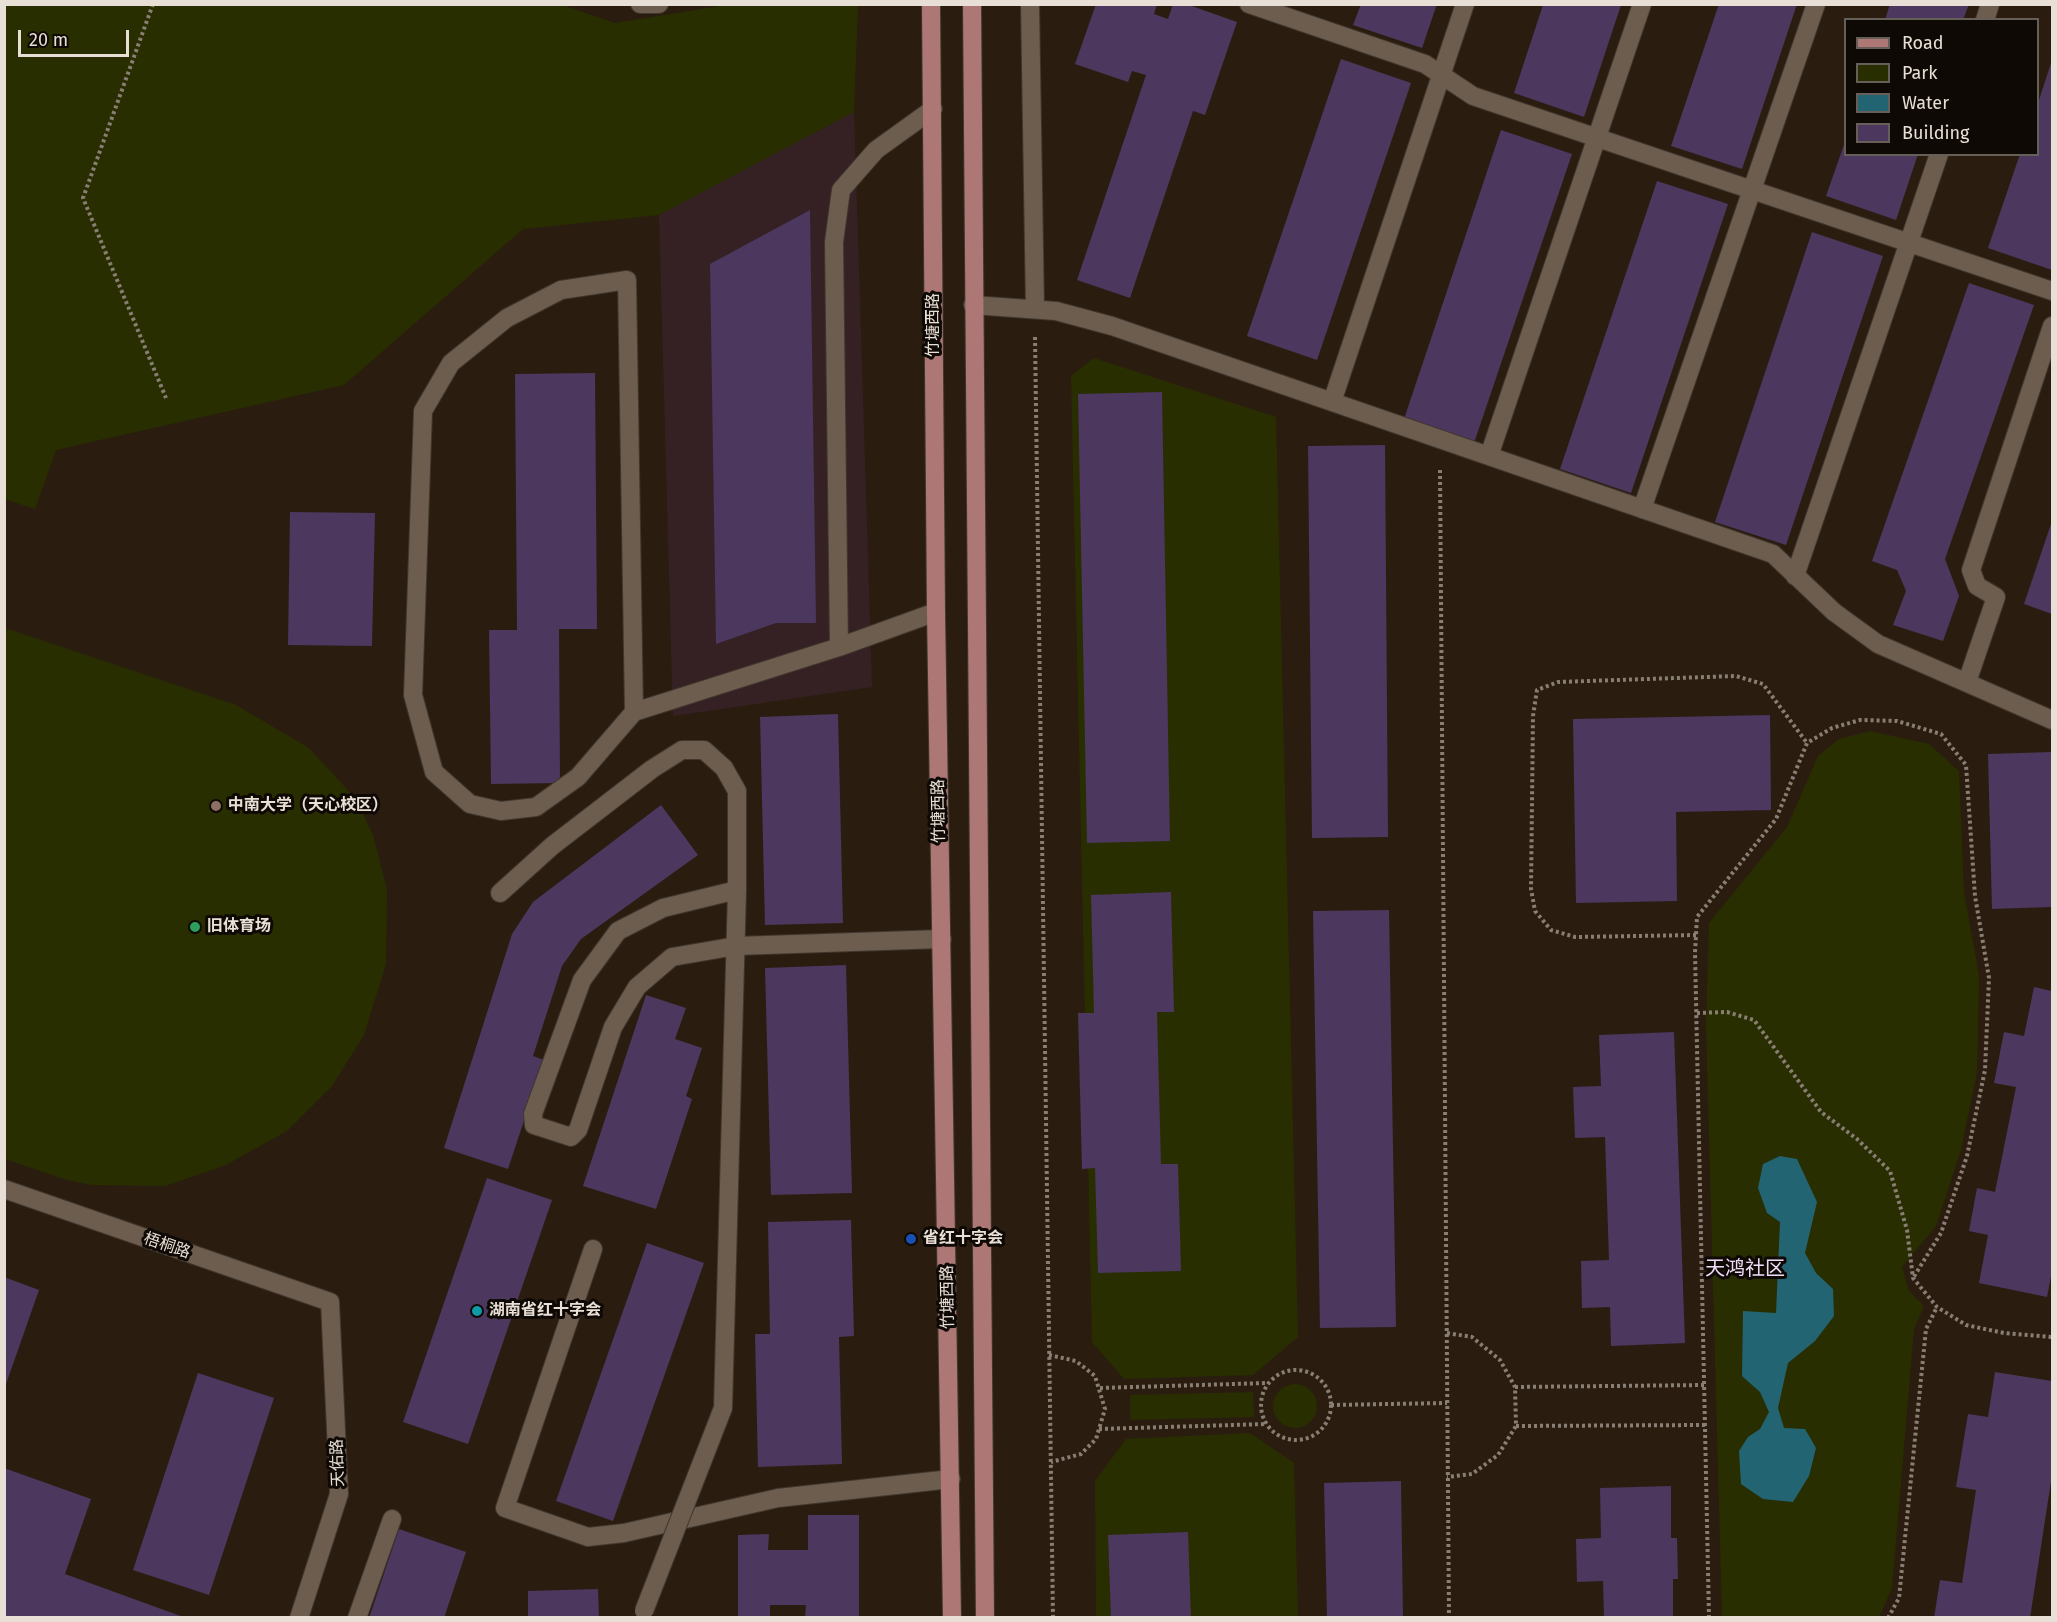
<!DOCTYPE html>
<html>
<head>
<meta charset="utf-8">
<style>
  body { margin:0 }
  #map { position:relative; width:2057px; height:1622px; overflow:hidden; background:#2a1d10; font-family:"Fira Sans",sans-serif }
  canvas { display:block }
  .frame { position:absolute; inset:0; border:6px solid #e8dfd6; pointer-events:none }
  .legend { position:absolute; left:1844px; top:18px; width:195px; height:138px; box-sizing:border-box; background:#0e0904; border:2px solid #655f58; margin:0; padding:8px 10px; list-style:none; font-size:18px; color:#e8dfd6 }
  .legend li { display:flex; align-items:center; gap:12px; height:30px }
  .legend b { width:30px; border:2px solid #655f58 }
  .scale { position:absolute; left:18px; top:30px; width:111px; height:27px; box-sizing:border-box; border:3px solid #e8dfd6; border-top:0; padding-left:8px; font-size:18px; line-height:21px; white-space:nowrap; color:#e8dfd6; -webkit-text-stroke:4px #0e0904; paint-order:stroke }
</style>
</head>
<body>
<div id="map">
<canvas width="2057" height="1622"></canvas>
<div class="frame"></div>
<ul class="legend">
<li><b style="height:8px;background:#ac7775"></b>Road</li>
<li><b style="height:16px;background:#282e00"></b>Park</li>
<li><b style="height:16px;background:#236473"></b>Water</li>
<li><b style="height:16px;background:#4c375e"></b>Building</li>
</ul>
<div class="scale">20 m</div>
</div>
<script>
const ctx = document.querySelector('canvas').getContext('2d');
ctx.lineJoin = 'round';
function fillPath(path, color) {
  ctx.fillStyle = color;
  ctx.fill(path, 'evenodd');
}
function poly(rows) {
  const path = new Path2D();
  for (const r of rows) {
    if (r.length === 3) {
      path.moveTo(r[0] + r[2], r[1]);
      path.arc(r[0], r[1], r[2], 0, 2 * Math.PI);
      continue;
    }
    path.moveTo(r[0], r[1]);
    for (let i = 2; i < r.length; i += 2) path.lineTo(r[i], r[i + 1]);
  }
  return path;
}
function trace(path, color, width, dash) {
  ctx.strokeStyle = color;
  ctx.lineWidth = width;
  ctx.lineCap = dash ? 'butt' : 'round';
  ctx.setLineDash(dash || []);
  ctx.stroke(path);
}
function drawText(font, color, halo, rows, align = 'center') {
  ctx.font = font + ' "Fira Sans","Noto Sans SC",sans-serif';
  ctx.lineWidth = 6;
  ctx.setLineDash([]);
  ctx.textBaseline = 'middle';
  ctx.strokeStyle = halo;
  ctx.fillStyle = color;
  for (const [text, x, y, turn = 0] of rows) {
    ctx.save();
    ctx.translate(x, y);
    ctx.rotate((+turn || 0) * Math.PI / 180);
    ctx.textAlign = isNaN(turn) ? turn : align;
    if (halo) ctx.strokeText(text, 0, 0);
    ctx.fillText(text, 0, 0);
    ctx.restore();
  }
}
const commercial = poly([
  [854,112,872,687,673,716,659,215]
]);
const green = poly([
  [562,5,615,23,726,5,858,5,854,112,659,215,523,229,344,385,56,450,35,509,5,499,5,5],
  [1094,358,1276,417,1298,1337,1253,1375,1124,1379,1092,1342,1071,376],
  [5,628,236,705,309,748,356,799,373,835,387,890,386,964,364,1035,332,1086,287,1131,226,1165,165,1186,92,1185,67,1180,5,1159],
  [1870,731,1929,744,1959,771,1964,892,1979,976,1977,1072,1961,1150,1936,1226,1902,1267,1909,1291,1924,1306,1914,1329,1892,1588,1879,1617,1722,1617,1706,1026,1709,923,1787,827,1818,756,1839,739],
  [1295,1406,22],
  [1253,1392,1254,1417,1130,1420,1130,1395],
  [1250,1433,1294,1463,1298,1617,1096,1617,1095,1481,1126,1439]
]);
const water = poly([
  [1780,1156,1797,1159,1817,1202,1805,1253,1816,1273,1833,1289,1834,1316,1815,1341,1788,1363,1778,1408,1784,1428,1805,1429,1816,1448,1809,1476,1793,1502,1763,1499,1741,1484,1739,1451,1748,1437,1760,1429,1769,1412,1760,1392,1742,1376,1743,1311,1776,1313,1780,1222,1767,1213,1758,1188,1763,1164]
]);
const building = poly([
  [1096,4,1157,4,1154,14,1168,19,1173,4,1186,4,1237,22,1205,115,1193,111,1130,298,1077,280,1146,75,1132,71,1128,82,1075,64],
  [1361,4,1437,4,1422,48,1353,25],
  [1719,4,1797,4,1742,169,1671,146],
  [1890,4,1969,4,1963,20,1885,20],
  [1543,5,1621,5,1584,117,1514,93],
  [1341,59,1411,83,1317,360,1247,336],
  [2052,60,2052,270,1988,248,2020,154,2038,154,2038,103],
  [1501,130,1572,154,1474,443,1404,419],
  [1846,139,1846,154,1918,154,1896,220,1826,196],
  [1657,181,1728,204,1631,493,1560,469],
  [810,210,816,623,776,623,716,644,710,264],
  [1812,232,1883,256,1786,545,1715,522],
  [1969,283,2034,305,1945,559,1959,596,1943,641,1893,625,1906,591,1897,570,1872,561],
  [595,373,597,629,559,629,560,783,491,784,489,630,517,630,515,374],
  [1162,392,1170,841,1087,843,1078,394],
  [1385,445,1388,837,1312,838,1308,446],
  [290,512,375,513,372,646,288,645],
  [2052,521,2052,614,2024,604],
  [838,714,843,923,765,925,760,717],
  [1770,715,1771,810,1676,812,1677,901,1576,903,1573,719],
  [2052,752,2052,907,1992,909,1988,754],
  [661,805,698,855,581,939,562,966,533,1056,544,1060,508,1169,444,1148,512,934,533,902],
  [1171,892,1174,1012,1157,1012,1161,1164,1178,1164,1181,1271,1098,1273,1095,1168,1082,1169,1078,1013,1094,1013,1091,895],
  [1389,910,1396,1327,1320,1328,1313,911],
  [846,965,852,1193,771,1195,765,968],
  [2034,987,2052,991,2052,1271,2047,1297,1979,1283,1988,1235,1969,1231,1977,1188,1995,1192,2016,1087,1994,1083,2004,1032,2024,1036],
  [646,995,686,1008,675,1039,702,1048,686,1096,692,1099,656,1209,583,1186],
  [1674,1032,1685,1343,1611,1346,1610,1307,1582,1308,1581,1261,1609,1260,1605,1137,1575,1138,1573,1087,1601,1086,1599,1035],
  [487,1178,552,1200,468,1444,403,1422],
  [851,1220,854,1336,839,1337,842,1464,758,1467,755,1334,770,1334,768,1222],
  [647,1243,704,1263,613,1521,556,1501],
  [4,1277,39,1290,5,1387,4,1387],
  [1995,1372,2052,1381,2052,1475,2030,1618,1934,1618,1940,1580,1962,1583,1976,1490,1956,1487,1968,1414,1988,1417],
  [198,1373,274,1398,209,1595,133,1570],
  [4,1468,91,1499,65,1574,186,1618,4,1618],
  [1401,1481,1403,1618,1327,1618,1324,1483],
  [1671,1486,1671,1538,1677,1538,1678,1579,1673,1579,1673,1618,1604,1618,1603,1581,1577,1582,1576,1539,1601,1538,1600,1488],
  [808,1515,859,1515,859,1618,805,1618,806,1605,770,1605,770,1618,738,1618,738,1535,769,1534,768,1550,808,1550],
  [399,1529,466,1552,444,1618,369,1618],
  [1188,1532,1191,1618,1111,1618,1108,1535],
  [598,1589,599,1618,528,1618,528,1591]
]);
const path = poly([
  [153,4,83,198,166,398],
  [1035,337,1053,1618],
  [1440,470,1449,1618],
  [1696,935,1575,937,1551,930,1535,911,1531,889,1533,716,1537,690,1558,682,1736,676,1763,684,1807,743],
  [1697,1013,1727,1012,1754,1020,1821,1112,1857,1139,1890,1171,1907,1230,1913,1278,1937,1307,1966,1325,2004,1333,2052,1337],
  [1447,1333,1472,1337,1500,1360,1515,1387,1516,1426,1498,1455,1472,1474,1447,1477],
  [1049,1355,1076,1361,1095,1376,1105,1409,1096,1439,1081,1454,1051,1462],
  [1296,1405,35],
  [1515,1387,1705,1385],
  [1100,1388,1267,1383],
  [1331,1405,1447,1403],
  [1516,1426,1705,1425],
  [1099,1429,1266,1424],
  [1709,1618,1695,953,1697,917,1776,819,1807,743,1832,728,1860,720,1897,721,1941,734,1966,765,1975,896,1989,978,1985,1070,1967,1156,1941,1233,1913,1278],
  [1888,1618,1899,1598,1926,1329,1937,1307]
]);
const minor = poly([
  [640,4,659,4],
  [1030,4,1035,309],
  [1249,4,1425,64,1473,96,2052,291],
  [1985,20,1990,4],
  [973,305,1056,311,1112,326,1773,554,1834,612,1878,644,2052,720],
  [1332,402,1465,4],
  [1489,456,1642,4],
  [1642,509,1816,4],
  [1795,576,1939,154],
  [839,647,834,242,841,190,876,150,933,109],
  [1967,682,1996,597,1977,586,1971,570,2052,326],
  [634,712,627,280,561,290,507,318,451,363,423,411,413,695,434,772,470,804,501,811,536,807,578,777,634,712,839,647,936,612],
  [737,890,663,908,618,931,582,980,533,1114,534,1125,571,1137,578,1130,613,1027,637,987,672,957,736,946,942,939],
  [500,893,552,846,652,769,682,750,704,750,724,768,737,791,737,890,723,1408],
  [4,1189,330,1302,339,1494,299,1618],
  [593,1249,505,1508,588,1537,624,1533,778,1498,951,1479],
  [357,1618,392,1519]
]);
const major = poly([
  [931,4,936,612,952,1618],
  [972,4,985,1618]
]);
const minorBridge = poly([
  [644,1611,723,1408]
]);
const markers = [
  [216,806,6,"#8d6e63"],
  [195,927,6,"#2e9e5b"],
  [911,1239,6,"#1a4fb4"],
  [477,1311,6,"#0f9aa8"]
];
const streetNames = [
  ["竹塘西路",934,325,-90],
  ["竹塘西路",939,811,-91],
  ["梧桐路",167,1246,19],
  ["竹塘西路",948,1297,-91],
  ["天佑路",338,1463,-92]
];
const poiNames = [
  ["中南大学（天心校区）",228,806],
  ["旧体育场",207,927],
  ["省红十字会",923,1239],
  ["湖南省红十字会",489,1311]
];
const quarterNames = [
  ["天鸿社区",1745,1269]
];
fillPath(commercial, '#352123');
fillPath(green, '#282e00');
fillPath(water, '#236473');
fillPath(building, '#4c375e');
trace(minor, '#41372f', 20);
trace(major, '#41372f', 20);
trace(path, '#897e73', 4, [3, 3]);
trace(minor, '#6c5d4e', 18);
trace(major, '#ac7775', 18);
trace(minorBridge, '#41372f', 20, []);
trace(minorBridge, '#6c5d4e', 18);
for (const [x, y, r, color] of markers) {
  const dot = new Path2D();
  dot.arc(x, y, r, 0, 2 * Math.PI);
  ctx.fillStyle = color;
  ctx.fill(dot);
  trace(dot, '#0e0904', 2);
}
drawText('16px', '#e8dfd6', '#0e0904', streetNames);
drawText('bold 16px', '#e8dfd6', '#0e0904', poiNames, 'left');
drawText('20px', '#eedcf7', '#0e0904', quarterNames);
</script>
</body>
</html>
